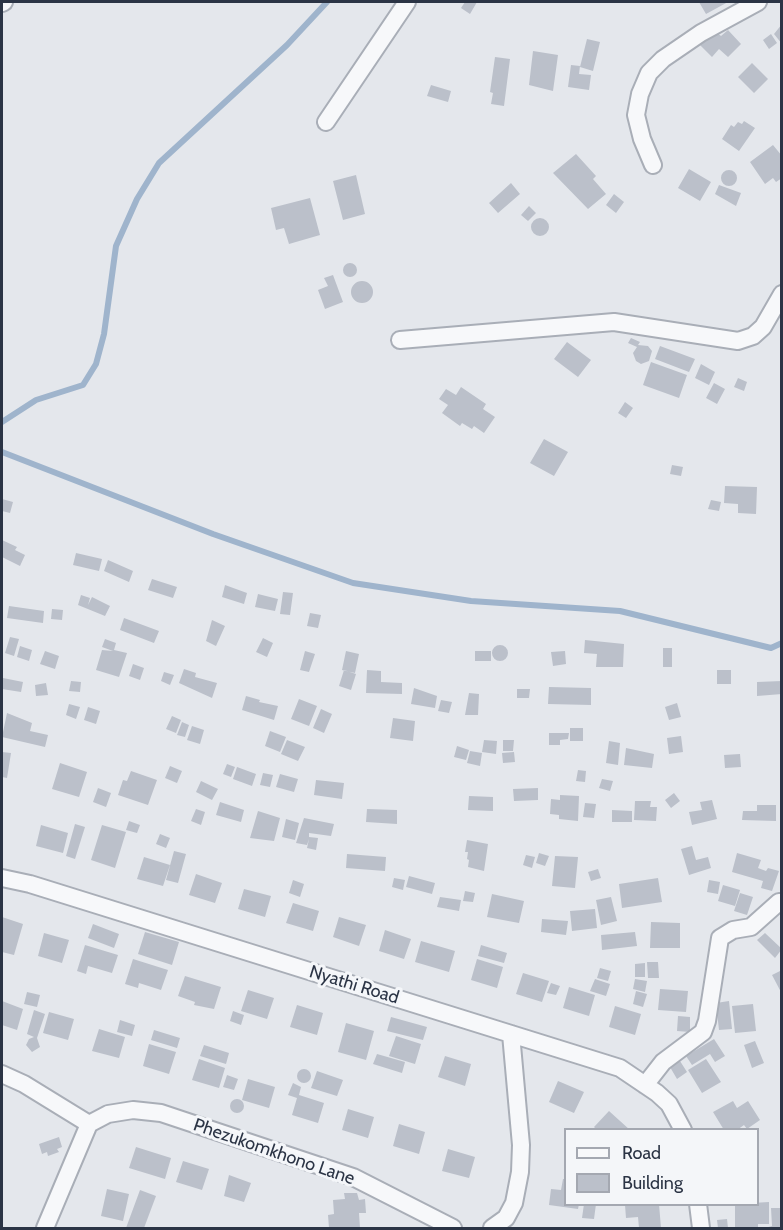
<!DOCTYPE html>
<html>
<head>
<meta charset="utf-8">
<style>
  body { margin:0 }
  #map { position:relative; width:783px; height:1230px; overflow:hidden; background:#e4e7ec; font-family:Cabin,sans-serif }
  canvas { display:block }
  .frame { position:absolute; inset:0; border:3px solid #2b3445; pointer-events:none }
  .legend { position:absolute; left:564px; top:1128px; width:195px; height:78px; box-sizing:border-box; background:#f4f6f9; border:2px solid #a4a8b1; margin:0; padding:8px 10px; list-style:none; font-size:18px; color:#2b3445 }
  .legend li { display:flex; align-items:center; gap:12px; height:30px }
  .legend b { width:30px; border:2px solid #a4a8b1 }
</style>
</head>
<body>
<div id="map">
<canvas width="783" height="1230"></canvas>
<div class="frame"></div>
<ul class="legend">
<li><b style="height:8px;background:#f7f8fa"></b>Road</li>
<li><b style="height:16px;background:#bbc0ca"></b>Building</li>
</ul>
</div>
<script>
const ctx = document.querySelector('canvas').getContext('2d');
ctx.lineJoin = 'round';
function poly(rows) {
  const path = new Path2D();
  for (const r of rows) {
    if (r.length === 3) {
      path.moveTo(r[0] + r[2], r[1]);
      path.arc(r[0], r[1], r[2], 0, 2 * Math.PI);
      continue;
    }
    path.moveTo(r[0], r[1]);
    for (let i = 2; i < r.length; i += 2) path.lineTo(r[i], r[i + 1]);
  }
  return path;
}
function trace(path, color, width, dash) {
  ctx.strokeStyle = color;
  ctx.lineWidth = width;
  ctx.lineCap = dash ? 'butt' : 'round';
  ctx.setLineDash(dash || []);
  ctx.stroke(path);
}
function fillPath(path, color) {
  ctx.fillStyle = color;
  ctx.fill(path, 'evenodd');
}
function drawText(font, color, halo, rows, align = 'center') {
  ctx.font = font + ' Cabin,sans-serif';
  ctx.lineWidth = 6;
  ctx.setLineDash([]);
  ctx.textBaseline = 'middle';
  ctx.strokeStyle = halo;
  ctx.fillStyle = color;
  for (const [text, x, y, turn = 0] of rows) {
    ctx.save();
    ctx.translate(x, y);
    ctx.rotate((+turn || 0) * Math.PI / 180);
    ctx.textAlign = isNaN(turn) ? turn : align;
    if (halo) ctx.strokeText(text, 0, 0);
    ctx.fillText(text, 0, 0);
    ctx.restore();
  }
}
const stream = poly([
  [2,422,36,400,83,385,96,364,104,334,116,246,137,199,159,163,287,45,327,2],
  [2,452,213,534,353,583,471,601,620,611,771,648,782,643]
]);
const building = poly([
  [465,2,477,2,470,14,461,8],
  [699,2,728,2,706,14],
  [782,24,782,44,774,34],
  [728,30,741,44,728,57,719,49,712,57,700,45,716,32,721,36],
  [771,34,777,43,769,49,763,40],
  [587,39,600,42,593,71,580,67],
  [533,51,558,55,553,91,529,85],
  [495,57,510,59,504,106,491,104,493,93,490,92],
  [752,63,768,79,754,93,738,77],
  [571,65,580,66,579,74,591,75,589,90,568,87],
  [431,85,451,91,448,102,427,96],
  [744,121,755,128,739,151,722,139,731,125,734,127,738,122,742,124],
  [773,145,782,156,782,178,776,182,773,178,765,184,750,162],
  [576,154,596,176,593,179,606,194,588,209,553,173],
  [689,169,711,182,700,201,678,188],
  [729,178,8],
  [356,175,365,214,343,220,333,181],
  [511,183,520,194,498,213,489,203],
  [719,185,741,193,736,206,715,194],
  [614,194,624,202,616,213,606,205],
  [310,198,320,235,289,244,284,228,276,230,271,208],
  [529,206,536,213,528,221,521,215],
  [540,227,9],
  [350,270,7],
  [333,275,343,302,325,309,318,290,328,286,324,278],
  [362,292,11],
  [631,338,640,342,638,345,648,346,652,351,649,361,641,364,636,361,633,353,637,347,628,343],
  [567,342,591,360,578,377,554,359],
  [660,346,695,359,689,372,655,359],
  [651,362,687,375,679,398,643,385],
  [701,364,715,372,709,385,695,378],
  [738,378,747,382,744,391,734,387],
  [714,383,725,389,717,404,706,398],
  [461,387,486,404,483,409,495,417,484,433,474,426,472,429,462,423,460,426,442,413,448,405,439,399,446,389,456,395],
  [625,402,633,408,626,418,618,413],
  [544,439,568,452,554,476,530,463],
  [672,465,683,467,681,476,670,474],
  [725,486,757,487,756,514,738,513,738,504,724,503],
  [2,499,13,502,10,513,2,511],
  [711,500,721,502,719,511,708,509],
  [2,540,17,547,15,550,25,555,20,566,2,557],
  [76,553,102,559,99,571,73,565],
  [108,560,133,571,129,582,104,571],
  [152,579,177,587,173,598,148,590],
  [225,585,247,593,244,604,222,597],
  [283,592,293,593,290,615,280,614],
  [258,594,278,599,275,611,255,607],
  [81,595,90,598,88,605,92,597,110,606,105,616,78,605],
  [9,606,44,611,43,623,7,618],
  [52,609,63,610,62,620,51,619],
  [310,613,321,615,318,628,307,626],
  [124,618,159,631,154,643,120,630],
  [212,620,225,626,216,646,206,641],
  [10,637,19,639,14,656,5,653],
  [263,638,273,643,267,657,256,652],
  [105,639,116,643,114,650,127,653,119,677,96,670,102,650,113,651,102,647],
  [585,640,624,644,623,667,596,667,597,654,584,653],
  [500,653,8],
  [20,646,32,650,29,661,17,657],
  [663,648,672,648,672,667,663,667],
  [45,651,59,656,55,669,40,664],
  [305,651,315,654,309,672,300,670],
  [346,651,359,654,355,673,342,670],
  [475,651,491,651,491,661,475,661],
  [565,651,566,664,553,666,551,652],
  [133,664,144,668,140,680,129,676],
  [184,669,196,673,195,677,217,683,212,698,179,683],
  [344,670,356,674,351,690,339,686],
  [367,670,381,671,381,682,402,683,402,694,366,693],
  [717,670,731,670,731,684,717,684],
  [164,672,174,675,170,685,161,681],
  [3,678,23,682,21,692,2,689],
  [71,681,81,682,80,692,69,691],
  [782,681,782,694,757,696,757,682],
  [46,683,48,695,36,696,35,685],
  [549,687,591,688,591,705,548,704],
  [414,688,437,696,435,708,411,704],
  [517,689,530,689,529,698,517,698],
  [469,693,479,694,478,715,465,715],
  [246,696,260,700,259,702,278,706,274,720,242,710],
  [299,699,317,706,309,726,291,719],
  [441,700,452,702,449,713,438,711],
  [677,703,681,717,669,720,665,707],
  [69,704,80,707,76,719,66,715],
  [88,707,100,711,96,724,84,720],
  [321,709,332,714,324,733,313,728],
  [7,713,32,723,30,731,48,735,45,747,2,737],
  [172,716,181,720,176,733,166,729],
  [393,718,415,721,413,741,390,738],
  [182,722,189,725,185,737,177,735],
  [192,726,204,730,200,744,187,740],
  [570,728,583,728,583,741,570,741],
  [270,731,286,737,280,752,265,746],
  [549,733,569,733,568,739,560,740,560,745,549,745],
  [681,736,683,752,669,754,667,738],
  [287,740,305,747,298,761,281,754],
  [484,740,497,741,496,754,482,752],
  [503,740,514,740,513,751,503,751],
  [609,741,620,743,618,765,606,763],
  [457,746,469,750,466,760,454,757],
  [626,748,654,754,652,768,624,765],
  [470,751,482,753,480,766,467,763],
  [2,752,11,753,7,778,2,777],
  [514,752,515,762,503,763,502,753],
  [740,754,741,767,725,768,724,755],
  [60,763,87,772,79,797,52,789],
  [227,764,235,767,231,777,223,774],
  [170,766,182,771,177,783,165,778],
  [237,767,256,774,252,786,233,779],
  [578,770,586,771,585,782,576,781],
  [131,771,157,780,148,805,118,795,123,780,127,781],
  [263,773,273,775,270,787,260,785],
  [280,774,298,779,294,792,276,787],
  [602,779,613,781,610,791,599,788],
  [316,780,344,783,342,799,314,795],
  [201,781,218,789,212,800,196,792],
  [98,788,111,793,106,807,93,802],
  [538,788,538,800,514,801,513,789],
  [674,793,680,801,671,808,665,800],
  [560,795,579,796,578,821,559,819,559,815,550,814,551,799,560,800],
  [469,796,493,797,493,811,468,810],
  [712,800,717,819,692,825,689,812,702,810,700,802],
  [635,801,651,801,650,807,657,807,656,821,634,820],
  [220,802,244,810,241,822,216,815],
  [585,803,596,804,594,818,583,817],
  [757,805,776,805,776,821,742,820,743,811,757,811],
  [196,809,205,812,201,825,191,821],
  [367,809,397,810,397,824,366,822],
  [612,810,632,811,632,822,612,822],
  [258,811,280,818,274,841,250,838],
  [304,818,334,824,331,836,309,833,309,837,318,838,316,850,307,848,309,839,307,845,296,843],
  [286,819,299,823,295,840,282,837],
  [129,821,140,825,137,833,126,830],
  [75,824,85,827,75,859,66,856],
  [41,825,68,833,63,853,36,846],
  [102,825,126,832,115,868,91,860],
  [160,834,170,838,166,848,156,844],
  [467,840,488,844,484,871,468,867,469,860,467,859,468,852,465,852],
  [692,846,696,860,708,857,711,868,689,875,681,849],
  [174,851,186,854,178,883,166,880],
  [539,853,549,856,545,866,536,863],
  [737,853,761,860,758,868,766,871,768,868,779,871,772,891,761,888,763,881,732,872],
  [347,854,386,857,385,871,346,868],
  [526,855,535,857,532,868,523,865],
  [555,856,578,857,575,888,552,886],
  [144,857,170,865,163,886,137,879],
  [598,869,601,878,591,881,588,872],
  [196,874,222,883,215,903,189,895],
  [409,876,435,883,432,894,406,887],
  [394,878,405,880,403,890,392,887],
  [658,878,662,902,622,908,619,884],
  [293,880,304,884,300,897,289,893],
  [709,880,720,882,718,894,707,892],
  [723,885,740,890,735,906,718,901],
  [244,889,271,896,265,917,238,909],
  [465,891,475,893,473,902,463,901],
  [740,893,753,897,747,915,734,911],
  [492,894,524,901,519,923,487,917],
  [440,897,461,900,459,911,437,907],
  [611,897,617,921,601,925,596,900],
  [293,903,319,911,313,931,286,923],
  [595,909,597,928,572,931,570,911],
  [2,917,23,924,14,955,2,952],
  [339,917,366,925,359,946,333,937],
  [542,919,568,921,566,935,541,932],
  [651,922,680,923,680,948,650,948],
  [93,924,119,934,114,948,88,938],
  [385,930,411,939,404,959,379,951],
  [145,932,179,942,172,965,138,954],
  [635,932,637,946,602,950,601,935],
  [44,933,69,940,62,963,38,956],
  [765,933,782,949,775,958,757,940],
  [421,941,455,951,449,972,415,962],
  [85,945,118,955,112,973,88,966,86,974,77,971],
  [481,945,507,953,504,963,478,956],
  [133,959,168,970,161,990,139,983,138,988,125,984],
  [477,959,503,967,497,988,471,980],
  [647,962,658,962,659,978,648,978],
  [645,963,645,977,635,977,635,964],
  [600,968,611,971,608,981,597,978],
  [782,970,782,994,772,975],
  [523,973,549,981,542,1002,516,994],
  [185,976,221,987,214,1009,194,1005,195,1002,178,996],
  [595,979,610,984,606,996,590,991],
  [635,979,647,981,645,992,633,989],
  [551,983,560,986,556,995,547,993],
  [569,987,595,995,589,1016,563,1008],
  [660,989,688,991,686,1012,658,1010],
  [248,990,274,998,267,1019,241,1011],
  [636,991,647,994,643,1007,633,1004],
  [27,992,40,995,37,1007,24,1004],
  [2,1001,23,1009,17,1030,2,1025],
  [729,1001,732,1029,719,1030,716,1003],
  [753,1004,756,1031,735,1033,732,1006],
  [297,1005,323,1013,317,1035,290,1027],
  [615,1006,641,1014,635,1035,609,1027],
  [34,1010,45,1014,37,1038,40,1047,32,1052,26,1045,29,1039,34,1037,27,1034],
  [233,1011,244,1015,241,1025,230,1021],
  [49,1012,74,1019,68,1040,43,1033],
  [678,1016,690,1017,690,1032,677,1031],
  [391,1017,427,1027,423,1040,387,1031],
  [120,1020,135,1025,132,1036,117,1032],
  [346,1023,374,1031,366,1060,338,1052],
  [99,1029,125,1037,119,1058,92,1051],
  [154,1030,180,1038,177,1048,151,1040],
  [396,1036,421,1044,415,1064,389,1056],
  [714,1039,725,1056,715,1062,710,1054,692,1065,686,1056],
  [755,1041,764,1063,752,1068,744,1045],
  [149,1044,176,1052,169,1074,143,1066],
  [204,1045,229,1053,226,1064,200,1056],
  [377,1054,405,1062,402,1073,373,1064],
  [445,1056,471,1064,465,1086,438,1077],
  [199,1059,225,1068,219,1088,192,1080],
  [706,1059,721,1082,702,1093,688,1070],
  [680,1061,687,1072,677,1079,670,1067],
  [304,1076,7],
  [317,1071,343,1080,337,1096,311,1088],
  [227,1075,238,1079,234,1090,223,1087],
  [248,1079,275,1087,269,1108,242,1100],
  [558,1081,584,1092,574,1113,549,1102],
  [293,1083,301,1087,299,1095,324,1103,318,1123,292,1115,297,1098,288,1095],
  [237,1106,7],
  [733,1101,737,1108,748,1101,760,1120,747,1129,744,1125,737,1130,724,1130,713,1112],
  [348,1109,374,1117,368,1138,342,1130],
  [609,1111,630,1130,597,1130,594,1127],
  [399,1124,425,1132,419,1154,393,1146],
  [59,1137,62,1147,57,1149,59,1152,48,1156,47,1152,42,1154,39,1144],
  [136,1147,171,1158,165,1179,129,1168],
  [448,1149,475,1157,469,1178,442,1171],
  [183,1161,209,1169,202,1190,176,1182],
  [229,1175,251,1183,244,1202,224,1196],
  [563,1179,566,1179,566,1204,579,1204,578,1209,549,1205,551,1189,561,1190],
  [107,1189,129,1194,123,1221,101,1216],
  [140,1190,156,1196,144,1228,126,1228],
  [344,1193,357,1193,359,1200,365,1199,366,1213,359,1213,360,1228,329,1228,328,1215,334,1214,333,1200,345,1199],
  [769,1202,769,1224,758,1224,758,1228,735,1228,735,1204],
  [584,1204,596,1204,594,1219,582,1218],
  [659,1204,661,1228,639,1228,638,1217,626,1218,625,1205],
  [771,1208,782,1208,782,1228,765,1228,772,1226],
  [727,1219,728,1228,718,1228,717,1220]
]);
const minor = poly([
  [2,3,4,2],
  [326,122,407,2],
  [653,165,642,139,636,115,640,94,649,73,663,59,701,33,758,2],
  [400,340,614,322,738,341,753,336,763,327,782,294],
  [2,878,30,884,620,1068,657,1093,669,1104,683,1130],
  [2,1074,24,1084,89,1124],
  [645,1085,663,1062,703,1032,707,1021,720,938,733,930,751,927,779,902],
  [89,1124,108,1114,133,1110,161,1113,353,1177,453,1228],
  [698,1204,701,1228],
  [45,1228,89,1124],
  [492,1228,506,1218,514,1203,520,1172,521,1145,511,1034]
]);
const streetNames = [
  ["Nyathi Road",354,985,17],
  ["Phezukomkhono Lane",274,1152,19]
];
trace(stream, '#9fb4cc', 6);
fillPath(building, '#bbc0ca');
trace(minor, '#a9aeb7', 20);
trace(minor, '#f7f8fa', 16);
drawText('18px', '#2b3445', '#f4f6f9', streetNames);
</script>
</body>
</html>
